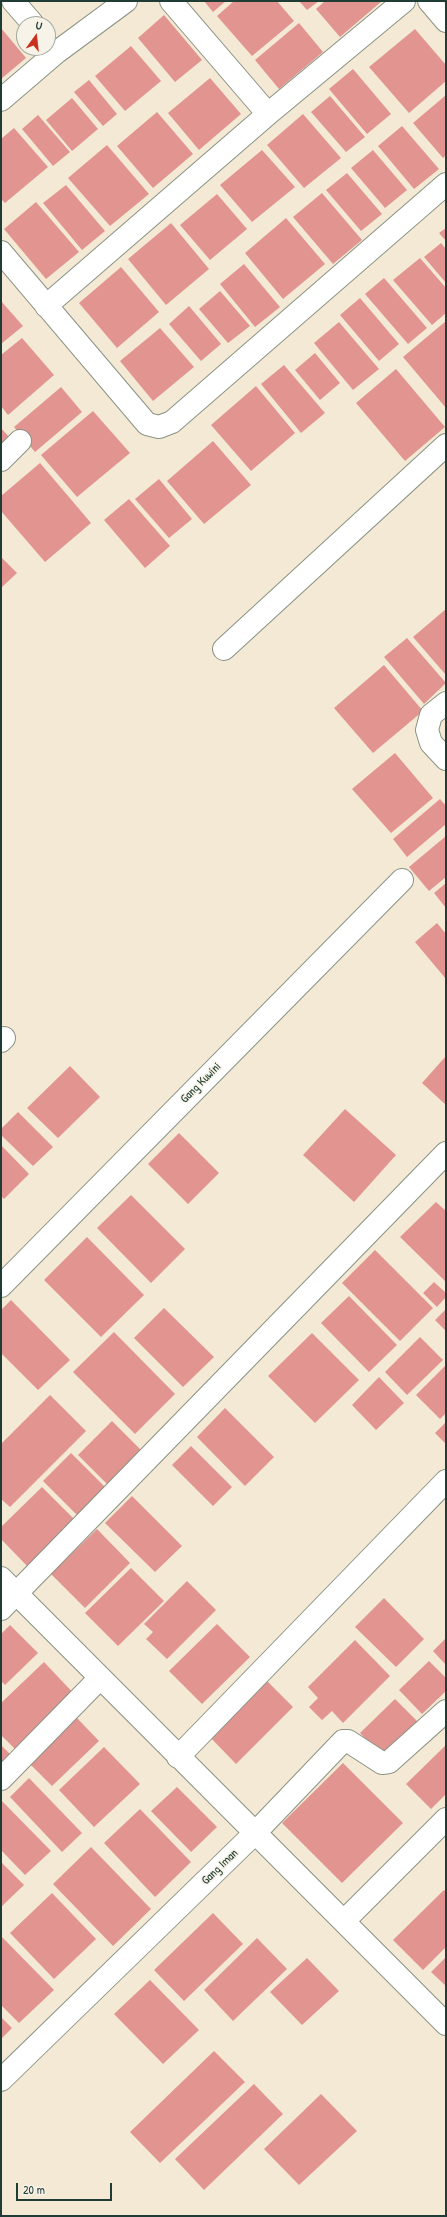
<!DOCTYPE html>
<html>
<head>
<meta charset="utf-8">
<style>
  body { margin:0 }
  #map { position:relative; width:447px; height:2217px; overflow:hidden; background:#f4e9d5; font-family:"Patrick Hand",sans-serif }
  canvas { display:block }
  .frame { position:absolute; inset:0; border:2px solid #1f3d34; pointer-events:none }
  .north { position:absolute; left:16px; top:16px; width:40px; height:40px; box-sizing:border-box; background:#f7f3e8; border:1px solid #a1aaa0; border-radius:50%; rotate:15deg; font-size:11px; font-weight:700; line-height:16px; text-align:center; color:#1f3d34 }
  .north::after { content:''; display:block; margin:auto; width:14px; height:18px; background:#c8321e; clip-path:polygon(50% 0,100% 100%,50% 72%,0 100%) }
  .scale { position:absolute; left:16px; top:2183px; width:96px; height:18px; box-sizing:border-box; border:2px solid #1f3d34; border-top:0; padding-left:5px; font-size:12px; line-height:14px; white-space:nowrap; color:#1f3d34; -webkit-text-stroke:3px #f7f3e8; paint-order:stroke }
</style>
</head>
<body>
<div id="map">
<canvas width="447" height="2217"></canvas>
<div class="frame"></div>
<div class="north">U</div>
<div class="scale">20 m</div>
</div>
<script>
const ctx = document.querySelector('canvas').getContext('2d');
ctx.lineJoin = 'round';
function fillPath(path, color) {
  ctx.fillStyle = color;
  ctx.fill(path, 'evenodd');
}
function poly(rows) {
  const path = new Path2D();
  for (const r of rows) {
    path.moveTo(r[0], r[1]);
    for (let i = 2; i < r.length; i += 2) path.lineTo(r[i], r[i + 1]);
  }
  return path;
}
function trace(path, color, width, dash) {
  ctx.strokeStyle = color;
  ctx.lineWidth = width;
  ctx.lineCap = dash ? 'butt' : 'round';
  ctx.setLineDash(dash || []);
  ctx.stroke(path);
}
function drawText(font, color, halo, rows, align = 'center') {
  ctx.font = font + ' "Patrick Hand",sans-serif';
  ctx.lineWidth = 3;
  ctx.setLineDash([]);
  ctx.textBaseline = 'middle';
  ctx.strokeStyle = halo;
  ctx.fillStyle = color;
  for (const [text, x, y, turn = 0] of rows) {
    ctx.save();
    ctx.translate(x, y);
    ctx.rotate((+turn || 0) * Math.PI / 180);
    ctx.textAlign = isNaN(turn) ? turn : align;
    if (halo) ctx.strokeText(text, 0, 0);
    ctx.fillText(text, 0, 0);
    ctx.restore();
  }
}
const building = poly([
  [204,1,226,1,213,12],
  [234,1,277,1,294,21,252,56,217,16],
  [299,1,319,1,307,10],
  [325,1,382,1,340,37,316,9],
  [164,15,202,60,175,82,138,38],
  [299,23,323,52,279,89,255,60],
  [1,28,26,58,1,79],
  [415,29,446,65,446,81,409,113,369,67],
  [131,46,161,81,125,111,95,76],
  [353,69,391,114,367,134,329,89],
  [210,78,241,114,199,150,168,113],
  [89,80,117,114,103,126,74,92],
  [446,95,446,155,443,158,413,123],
  [330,96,365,137,346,152,311,112],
  [72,98,98,129,72,151,46,120],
  [157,112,193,154,153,188,117,146],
  [303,114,341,158,304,188,267,145],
  [38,115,70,152,53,166,22,129],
  [402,126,439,169,414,189,378,146],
  [14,128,48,167,5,203,1,199,1,139],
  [107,145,149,194,110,226,68,178],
  [262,150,295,187,252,222,220,185],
  [373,150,407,190,385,208,351,168],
  [347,173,382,214,361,231,326,190],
  [66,185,105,231,82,250,43,203],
  [322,193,362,240,333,264,293,217],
  [217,194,247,229,210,260,180,225],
  [36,202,79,252,46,279,4,229],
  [286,218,325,264,283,299,245,253],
  [171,223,209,269,166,305,128,259],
  [446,228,446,241,439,233],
  [441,243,446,249,446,283,424,257],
  [420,258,446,288,446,313,432,325,393,280],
  [244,264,280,307,255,327,220,284],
  [121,267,159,312,117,348,79,303],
  [384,278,427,328,408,344,365,294],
  [220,291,250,326,228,343,199,309],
  [360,298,399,344,379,361,340,315],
  [1,301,23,326,1,344],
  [189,306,221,344,201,361,169,324],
  [446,321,446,408,403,357],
  [339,322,379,369,353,390,314,343],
  [160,328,194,367,153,401,120,361],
  [22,338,54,375,8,415,1,406,1,355],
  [315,353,340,383,320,400,295,370],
  [284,365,325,413,301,433,261,384],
  [396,369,445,427,405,461,356,403],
  [256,386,295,433,251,471,211,425],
  [61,387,82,412,35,452,14,427],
  [93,411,130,453,77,497,41,455],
  [1,428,10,438,1,447],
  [213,441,251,485,204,524,167,481],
  [40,463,91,523,45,562,1,511,1,496],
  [159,479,192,519,169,538,135,499],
  [129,499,170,546,145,568,104,520],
  [1,557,17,573,1,588],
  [446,609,446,675,413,637],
  [407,638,446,683,424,704,384,657],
  [384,665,423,711,373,753,334,708],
  [395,753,433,798,391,833,352,789],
  [440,799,446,806,446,824,407,857,393,839],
  [446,836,446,877,429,891,409,867],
  [446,883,446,908,434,893],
  [437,923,446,934,446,979,415,942],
  [446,1056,446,1105,422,1083],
  [70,1066,100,1097,58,1138,27,1108],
  [345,1109,396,1155,354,1202,303,1155],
  [18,1112,53,1147,33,1166,1,1135,1,1129],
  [179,1133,219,1173,188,1204,148,1164],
  [1,1145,29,1174,4,1199,1,1196],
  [131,1195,185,1249,151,1283,97,1228],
  [436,1202,446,1211,446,1282,400,1237],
  [87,1237,144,1295,101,1337,44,1280],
  [375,1250,433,1308,400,1341,342,1283],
  [434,1282,446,1293,446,1297,437,1307,423,1293],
  [349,1296,397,1345,369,1372,321,1323],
  [11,1300,70,1360,38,1390,1,1353,1,1310],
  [164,1308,214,1357,183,1387,134,1338],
  [446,1309,446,1331,435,1320],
  [114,1332,175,1394,135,1434,73,1372],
  [312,1333,359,1380,315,1423,268,1376],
  [420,1337,443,1360,407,1395,385,1372],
  [446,1365,446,1413,440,1419,416,1395],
  [379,1377,404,1403,376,1430,352,1405],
  [50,1395,86,1431,10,1507,1,1499,1,1444],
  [225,1408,274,1457,245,1486,197,1437],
  [112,1421,145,1454,110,1487,78,1455],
  [446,1422,446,1444,435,1433],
  [191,1446,232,1487,213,1506,172,1465],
  [71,1453,109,1491,81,1519,43,1481],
  [42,1487,76,1521,29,1568,1,1539,1,1527],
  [132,1496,182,1546,155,1572,105,1523],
  [97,1529,130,1563,85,1608,51,1574],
  [131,1568,164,1601,118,1646,85,1613],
  [187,1581,216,1610,167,1659,146,1639,153,1632,144,1624],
  [384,1598,424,1639,396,1667,355,1627],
  [217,1624,250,1657,202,1704,169,1671],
  [10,1625,38,1653,5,1685,1,1681,1,1634],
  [446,1638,446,1665,433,1651],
  [355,1640,390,1676,343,1723,332,1711,322,1720,309,1707,318,1698,308,1687],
  [429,1661,446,1678,446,1691,422,1714,399,1690],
  [44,1662,78,1698,20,1754,1,1735,1,1703],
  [265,1679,293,1707,236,1764,208,1735],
  [395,1699,418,1722,383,1757,360,1733],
  [77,1718,99,1741,52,1786,30,1764],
  [1,1745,16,1760,1,1774],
  [446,1745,446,1794,431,1809,406,1784],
  [104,1747,140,1784,94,1827,59,1790],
  [343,1763,403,1823,342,1883,282,1823],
  [29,1778,82,1833,62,1852,10,1797],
  [177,1787,217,1827,191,1852,151,1811],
  [1,1800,51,1851,25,1875,1,1850],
  [140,1809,191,1862,155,1897,104,1843],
  [91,1847,151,1909,113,1946,53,1884],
  [1,1862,24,1885,1,1907],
  [444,1890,446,1892,446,1947,423,1970,393,1940],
  [52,1893,96,1939,54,1979,10,1933],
  [213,1913,243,1944,184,2001,154,1970],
  [2,1937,54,1990,19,2023,1,2005],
  [257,1938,287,1969,233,2021,204,1990],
  [446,1957,446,1986,431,1972],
  [307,1958,339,1991,302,2025,270,1992],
  [150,1980,199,2030,163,2064,114,2014],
  [1,2017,12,2028,1,2039],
  [214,2051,245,2082,160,2163,130,2132],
  [254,2084,283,2114,204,2190,175,2159],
  [321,2094,357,2131,299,2185,264,2149]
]);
const minor = poly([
  [13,1,33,24],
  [171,1,268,114],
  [429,1,446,21],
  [1,100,57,52,126,1],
  [1,252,147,424,159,427,172,422,446,184],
  [46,306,268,114,404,1],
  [1,460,20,441],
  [224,649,446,445],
  [446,703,431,715,427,730,431,743,446,759],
  [1,1041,4,1038],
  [1,1286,402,880],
  [1,1578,446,2024],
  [1,1609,446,1153],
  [178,1757,446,1481],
  [1,1779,100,1678],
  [344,1921,446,1819],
  [1,2080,255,1833,343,1741,348,1741,382,1763,389,1762,446,1711]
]);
const streetNames = [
  ["Gang Kuwini",201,1083,-45],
  ["Gang Iman",220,1867,-44]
];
fillPath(building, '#e29490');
trace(minor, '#8a9384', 24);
trace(minor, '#fff', 22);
drawText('12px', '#1f3d34', '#f7f3e8', streetNames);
</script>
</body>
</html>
